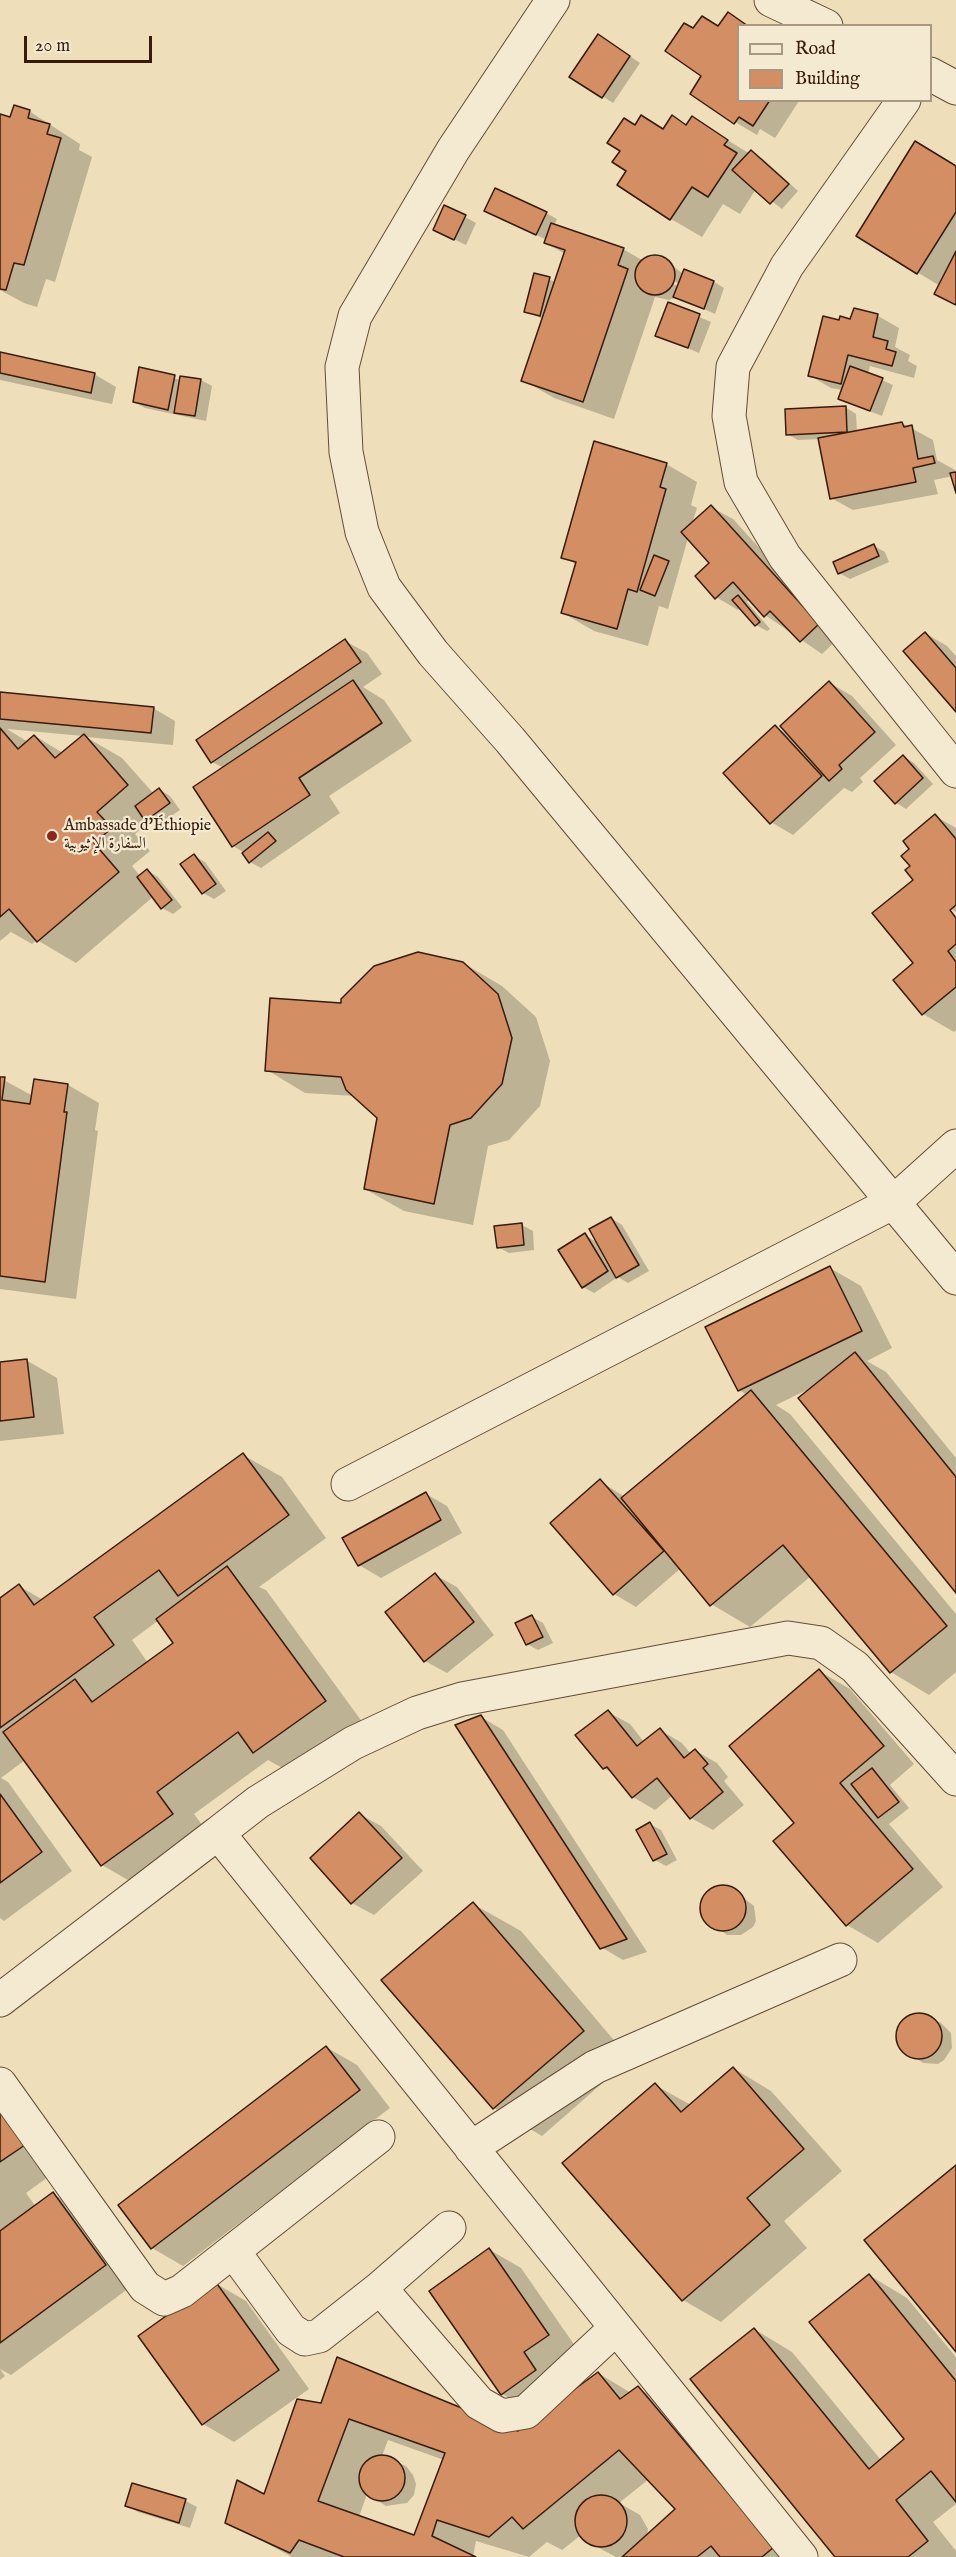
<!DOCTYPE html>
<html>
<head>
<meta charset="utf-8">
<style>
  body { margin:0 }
  #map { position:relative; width:956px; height:2557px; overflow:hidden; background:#eedfba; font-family:"IM FELL English",serif }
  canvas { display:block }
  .legend { position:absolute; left:737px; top:24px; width:195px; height:78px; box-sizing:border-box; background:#f4ead2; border:2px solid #a89783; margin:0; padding:8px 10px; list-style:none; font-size:18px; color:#371b0c }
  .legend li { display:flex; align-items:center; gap:12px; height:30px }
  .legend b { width:30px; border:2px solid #a89783 }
  .scale { position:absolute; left:24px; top:36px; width:128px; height:27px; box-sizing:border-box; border:3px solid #371b0c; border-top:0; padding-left:8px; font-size:18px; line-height:21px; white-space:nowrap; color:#371b0c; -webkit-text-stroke:4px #f4ead2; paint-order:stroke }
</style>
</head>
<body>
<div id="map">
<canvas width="956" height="2557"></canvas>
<ul class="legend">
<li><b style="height:8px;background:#f4ead2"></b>Road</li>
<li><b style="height:16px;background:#d38e64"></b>Building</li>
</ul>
<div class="scale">20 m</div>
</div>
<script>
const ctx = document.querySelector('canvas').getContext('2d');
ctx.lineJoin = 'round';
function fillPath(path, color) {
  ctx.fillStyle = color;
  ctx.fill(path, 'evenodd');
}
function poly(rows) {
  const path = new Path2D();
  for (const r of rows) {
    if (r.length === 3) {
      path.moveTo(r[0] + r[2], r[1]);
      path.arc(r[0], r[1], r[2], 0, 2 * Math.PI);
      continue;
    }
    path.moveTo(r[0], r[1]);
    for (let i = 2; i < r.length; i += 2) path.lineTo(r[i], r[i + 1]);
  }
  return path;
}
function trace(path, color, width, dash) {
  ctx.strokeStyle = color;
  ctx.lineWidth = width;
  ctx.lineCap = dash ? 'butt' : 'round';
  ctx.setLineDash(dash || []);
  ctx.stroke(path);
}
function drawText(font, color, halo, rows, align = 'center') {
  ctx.font = font + ' "IM FELL English",Amiri,serif';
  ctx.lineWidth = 4.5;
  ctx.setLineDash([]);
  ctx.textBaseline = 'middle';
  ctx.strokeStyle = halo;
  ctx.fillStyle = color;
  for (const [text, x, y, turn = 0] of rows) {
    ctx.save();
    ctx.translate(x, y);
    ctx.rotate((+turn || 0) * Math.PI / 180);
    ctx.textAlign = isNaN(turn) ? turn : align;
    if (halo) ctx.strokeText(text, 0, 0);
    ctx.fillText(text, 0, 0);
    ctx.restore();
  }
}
const shadow = poly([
  [728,14,748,26,738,26,738,100,799,101,775,138,760,129,757,135,735,122,703,76,719,27],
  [609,42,640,63,613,103,571,76],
  [29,111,80,144,79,150,92,157,55,282,46,279,37,307,24,303,0,290,0,115,11,118],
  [673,117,687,126,692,118,750,154,751,152,762,158,798,191,782,209,756,189,740,214,723,204,702,237,671,219,619,185,628,171,635,126,665,130],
  [956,167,956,305,940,286,858,236],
  [546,213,557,219,554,226,623,249,642,260,652,256,662,257,683,274,714,282,724,288,715,314,677,297,669,300,655,297,614,419,554,398,523,380,543,319,525,311,535,275,556,282,565,254,546,243,547,240,497,217],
  [668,277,679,284,679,287,666,280],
  [465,217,476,223,466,245,445,235],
  [669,304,711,322,699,353,657,335],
  [855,310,878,316,899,328,895,347,910,355,908,361,917,366,914,378,870,366,868,374,893,385,882,416,851,404,840,398,843,390,831,388,809,375,841,322,851,321],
  [0,353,94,374,116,387,112,404,0,380],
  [141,369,181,380,201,380,212,386,206,421,145,408,134,402],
  [845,407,856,414,857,432,902,423,933,440,937,460,955,470,956,488,953,476,934,480,938,494,853,510,831,498,820,439,798,440,787,434],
  [666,464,697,482,691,505,697,508,692,524,711,507,733,519,840,637,822,654,765,615,750,599,747,602,770,629,767,631,756,625,740,608,738,610,716,597,711,563,688,538,668,609,659,606,648,646,594,631,563,613,577,565,563,557],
  [874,546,885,552,889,562,850,579,839,573],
  [925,633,947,646,956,656,956,710],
  [345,641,367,653,382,674,363,687,384,700,412,741,329,796,340,813,261,868,250,862,245,853,233,846,224,768,212,762],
  [830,683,852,696,896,745,860,778,863,782,852,792,844,788,793,835,771,822,775,727,789,735],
  [0,693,153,708,175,721,173,745,86,737,122,758,154,794,159,789,170,796,180,810,157,826,149,821,135,834,150,851,132,866,140,876,148,871,158,877,182,907,173,914,162,908,154,896,76,963,37,940,32,944,11,932,0,941],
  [7,729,83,736,63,753,35,736,28,742],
  [903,756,914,763,933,784,906,809,895,802],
  [935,816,956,828,956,912,944,905,942,908,956,916,956,1030,954,1032,923,1014,916,963,912,867],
  [194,856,205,862,226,891,214,899,203,893,182,865],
  [463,963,502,986,536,1017,550,1061,540,1106,509,1140,488,1146,473,1225,404,1211,365,1189,378,1118,355,1096,305,1093,267,1070,343,1005],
  [0,1078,33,1096,68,1085,99,1103,95,1130,98,1131,76,1299,0,1289],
  [611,1218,622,1225,649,1271,628,1283,618,1277,594,1293,583,1287,585,1235,598,1243],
  [522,1225,533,1231,534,1250,509,1253,498,1247],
  [830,1268,861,1286,892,1348,867,1361,886,1372,956,1458,956,1591,809,1389,776,1405,790,1414,956,1614,956,1672,929,1695,891,1672,811,1576,750,1627,711,1604,681,1568,636,1607,614,1594,600,1481,625,1497,747,1395,739,1390],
  [26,1360,57,1378,64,1434,0,1441,0,1363],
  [243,1455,282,1477,326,1538,259,1587,266,1590,363,1723,293,1774,268,1760,194,1814,211,1837,140,1887,102,1865,25,1760,1,1778,8,1782,72,1871,4,1921,0,1918,0,1600,19,1586,43,1600],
  [159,1620,175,1643,148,1663,132,1640],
  [426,1494,447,1506,462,1533,381,1578,359,1565],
  [435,1575,457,1587,494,1635,447,1673,425,1661],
  [532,1617,543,1623,553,1643,538,1650,527,1644],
  [819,1671,850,1689,914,1764,890,1785,909,1808,889,1824,943,1887,878,1943,847,1925,797,1823],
  [608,1712,630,1724,644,1742,660,1730,682,1743,691,1754,696,1751,717,1763,728,1777,724,1781,744,1805,713,1830,691,1818,673,1795,655,1810,633,1797,614,1774,604,1768],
  [481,1717,503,1730,647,1952,623,1960,601,1947],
  [359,1814,381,1826,423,1871,374,1915,352,1903],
  [650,1824,661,1830,677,1860,666,1866,655,1860],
  [719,1886,732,1889,754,1906,756,1921,753,1927,741,1935,727,1935,704,1919,701,1913,703,1899],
  [473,1904,521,1931,630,2059,542,2136,494,2108],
  [922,2014,941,2023,951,2033,952,2048,944,2060,938,2064,923,2063,901,2047,897,2034,899,2027,908,2017],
  [326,2047,357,2065,390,2108,183,2266,152,2248,120,2206],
  [733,2068,771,2091,842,2171,784,2221,807,2248,721,2322,683,2300,655,2085,691,2105],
  [0,2096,62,2167,26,2193,36,2207,53,2194,84,2212,136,2283,11,2375,0,2369,0,2233,5,2230,3,2228,0,2230],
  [490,2250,521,2268,580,2353,533,2412,502,2394],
  [869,2275,907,2298,956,2357,956,2504,933,2522,956,2551,956,2557,837,2557,754,2329,792,2352,881,2460,906,2440],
  [215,2283,246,2301,309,2389,234,2442,203,2424],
  [0,2369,5,2376,0,2380],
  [598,2373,631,2393,638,2388,676,2410,801,2557,616,2557,584,2540,581,2535,562,2550,547,2542,529,2557,476,2541,473,2557,292,2557,227,2522,265,2496,298,2400,519,2433],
  [388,2440,444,2460,415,2536,359,2517,367,2494,386,2506,407,2503,414,2495,416,2484,413,2475,406,2466,382,2456],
  [649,2479,677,2510,647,2536,648,2529,640,2515,619,2503],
  [133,2485,186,2501,197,2507,190,2528,138,2512,127,2506]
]);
const building = poly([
  [728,12,748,26,738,26,738,100,770,100,753,126,739,117,734,124,690,94,701,76,665,51,684,23,693,28,702,16,718,26,728,12],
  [598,34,630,56,602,98,569,77,598,34],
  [14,105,30,110,28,118,50,124,47,134,61,138,24,265,14,263,6,290,0,289,0,114,10,117,14,105],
  [641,115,663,129,672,115,686,125,692,116,728,140,724,145,737,153,708,197,692,187,670,220,617,185,626,171,612,162,620,151,607,143,624,118,635,125,641,115],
  [915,141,956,166,956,212,917,274,856,236,915,141],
  [751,150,789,184,770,204,732,170,751,150],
  [495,188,547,212,536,235,484,211,495,188],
  [444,205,466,215,454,240,433,230,444,205],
  [551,223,624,248,618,265,628,269,583,402,521,381,565,250,544,243,551,223],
  [956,251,956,305,934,294,956,251],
  [655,275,20],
  [684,269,714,281,704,309,673,297,684,269],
  [534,273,550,277,540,316,524,312,534,273],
  [668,302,700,314,688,348,655,336,668,302],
  [854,308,878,314,873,337,888,341,886,349,896,352,892,366,848,355,841,384,808,376,823,316,839,320,840,316,850,319,854,308],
  [0,352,95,373,91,393,0,373,0,352],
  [850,366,883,378,870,411,838,399,850,366],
  [139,367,175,375,168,410,133,402,139,367],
  [180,376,201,379,195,416,174,413,180,376],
  [846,406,847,432,786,435,785,409,846,406],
  [902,422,904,427,912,425,918,459,933,456,935,463,913,468,916,482,830,499,818,438,902,422],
  [594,441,667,463,660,487,666,489,637,592,628,589,617,629,561,613,576,562,561,558,594,441],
  [956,472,956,493,950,473,956,472],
  [711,505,819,624,800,642,770,611,764,617,733,582,715,599,695,576,709,563,681,532,711,505],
  [874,544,879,556,838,574,833,562,874,544],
  [654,555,669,561,655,596,640,590,654,555],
  [738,595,760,622,755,626,732,600,738,595],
  [925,632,956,668,956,712,903,651,925,632],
  [345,639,361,662,211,763,196,740,345,639],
  [353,680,382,723,299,778,310,795,232,847,193,787,353,680],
  [829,681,875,732,839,765,842,769,829,781,780,726,829,681],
  [0,692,154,707,151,733,0,719,0,692],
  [775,725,822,776,770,824,723,773,775,725],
  [0,728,18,749,34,735,55,758,84,734,128,785,97,812,112,828,94,843,119,872,37,942,9,909,0,917,0,728],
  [903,755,923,778,895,804,874,781,903,755],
  [159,788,170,803,145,821,135,806,159,788],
  [935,814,956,839,956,905,950,910,956,918,956,944,948,951,956,962,956,987,922,1015,893,980,913,963,872,913,913,880,905,870,910,866,901,856,909,849,903,841,935,814],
  [268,832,276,841,249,863,242,853,268,832],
  [194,854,216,884,202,894,180,864,194,854],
  [147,869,172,900,161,909,137,877,147,869],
  [418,952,463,962,498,994,512,1038,502,1084,471,1118,450,1125,434,1204,364,1189,377,1118,346,1090,341,1077,265,1071,270,998,341,1003,341,999,374,966,418,952],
  [0,1077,5,1077,2,1100,30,1104,34,1079,68,1084,64,1112,67,1112,45,1282,0,1276,0,1077],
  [611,1217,639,1265,616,1278,589,1229,611,1217],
  [522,1223,524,1245,497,1248,494,1226,522,1223],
  [585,1233,608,1271,582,1288,558,1250,585,1233],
  [830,1266,862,1331,738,1391,705,1327,830,1266],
  [855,1352,956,1477,956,1593,798,1398,855,1352],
  [27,1359,34,1417,0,1421,0,1362,27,1359],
  [751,1390,947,1626,890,1673,783,1545,710,1606,621,1498,751,1390],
  [243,1453,289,1515,178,1596,159,1570,94,1617,114,1645,0,1728,0,1598,19,1584,34,1605,243,1453],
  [600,1479,664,1551,613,1595,550,1523,600,1479],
  [426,1492,441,1520,358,1566,342,1538,426,1492],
  [227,1566,326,1701,253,1753,238,1732,157,1792,173,1814,101,1866,3,1732,75,1679,92,1702,173,1643,156,1619,227,1566],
  [435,1573,474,1622,424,1662,385,1612,435,1573],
  [532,1615,543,1637,526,1645,515,1623,532,1615],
  [819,1669,884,1746,840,1783,913,1869,846,1926,773,1841,794,1823,729,1746,819,1669],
  [608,1710,637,1746,660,1728,684,1758,695,1749,708,1764,703,1768,723,1792,690,1819,657,1778,632,1798,607,1767,603,1769,575,1735,608,1710],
  [481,1715,627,1939,600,1949,455,1725,481,1715],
  [872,1768,899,1802,878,1818,851,1784,872,1768],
  [0,1794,42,1852,0,1883,0,1794],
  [359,1812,402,1858,351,1904,310,1858,359,1812],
  [650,1822,667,1854,653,1861,636,1830,650,1822],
  [723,1908,23],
  [473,1902,584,2031,493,2109,381,1980,473,1902],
  [919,2036,23],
  [326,2046,360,2090,151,2249,118,2205,326,2046],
  [733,2067,804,2149,747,2198,770,2225,682,2301,562,2163,655,2083,681,2112,733,2067],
  [0,2110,25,2145,0,2162,0,2110],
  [956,2165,956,2352,864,2240,956,2165],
  [53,2192,106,2265,0,2343,0,2231,53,2192],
  [489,2248,549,2335,524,2352,536,2370,501,2395,429,2291,489,2248],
  [869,2274,956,2381,956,2502,931,2471,896,2500,928,2541,908,2557,835,2557,690,2379,754,2328,869,2469,904,2439,809,2322,869,2274],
  [215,2281,279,2370,202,2425,138,2336,215,2281],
  [337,2357,518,2431,598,2372,620,2399,638,2386,774,2547,762,2557,720,2557,711,2546,697,2557,622,2557,675,2509,619,2450,523,2529,512,2517,489,2537,437,2520,432,2536,476,2557,344,2557,299,2540,290,2553,225,2523,237,2480,264,2494,297,2399,321,2403,337,2357],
  [349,2419,445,2453,414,2535,318,2501,349,2419],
  [382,2478,23],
  [132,2483,186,2499,179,2523,125,2506,132,2483],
  [601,2521,26]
]);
const minor = poly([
  [771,0,826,26],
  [930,74,956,88],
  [904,100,787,266,733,367,729,416,741,482,785,557,956,771],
  [348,1484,894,1202,956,1146],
  [0,2000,218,1833],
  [0,2084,145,2287,164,2299,182,2291,378,2137],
  [471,2148,595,2067,840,1960],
  [233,2251,291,2330,305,2339,319,2336,380,2288,449,2228],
  [380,2288,479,2403,502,2416,526,2412,616,2328],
  [801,2557,218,1833,258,1802,353,1743,417,1713,462,1699,788,1638,821,1643,855,1667,956,1779]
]);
const tertiary = poly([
  [553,0,453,150,355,316,342,367,346,452,362,532,384,587,433,653,510,740,956,1278]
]);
const markers = [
  [52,836,6,"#8f2418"]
];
const poiNames = [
  ["Ambassade d'Éthiopie",64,827],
  ["السفارة الإثيوبية",64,845]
];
fillPath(shadow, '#0003');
fillPath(building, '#d38e64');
trace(building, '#371b0c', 1.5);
trace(minor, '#654c38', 35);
trace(tertiary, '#654c38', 35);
trace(minor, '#f4ead2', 33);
trace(tertiary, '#f4ead2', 33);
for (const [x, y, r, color] of markers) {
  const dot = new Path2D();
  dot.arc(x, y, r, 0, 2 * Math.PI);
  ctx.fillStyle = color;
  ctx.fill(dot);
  trace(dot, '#f4ead2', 2);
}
drawText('16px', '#371b0c', '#f4ead2', poiNames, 'left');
</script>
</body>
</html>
